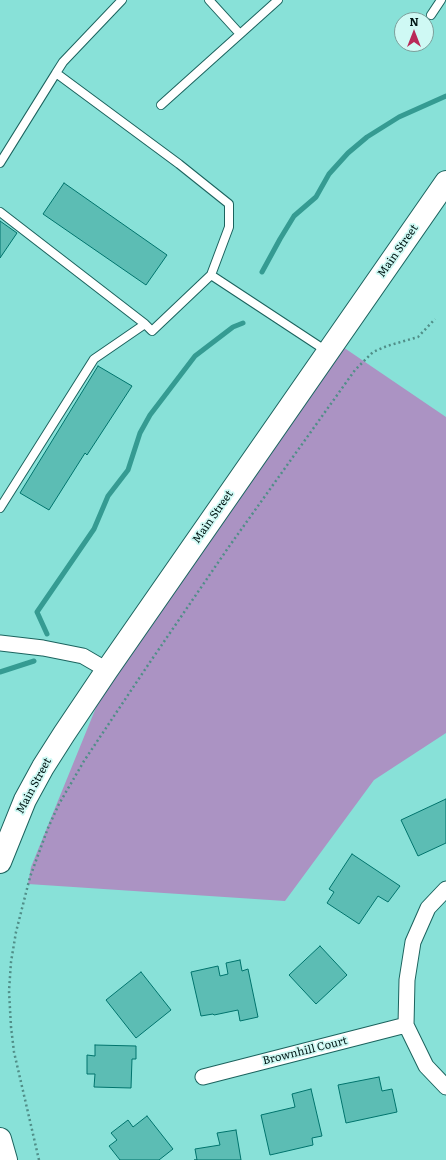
<!DOCTYPE html>
<html>
<head>
<meta charset="utf-8">
<style>
  body { margin:0 }
  #map { position:relative; width:446px; height:1160px; overflow:hidden; background:#88e1d8; font-family:Literata,serif }
  canvas { display:block }
  .north { position:absolute; left:394px; top:12px; width:40px; height:40px; box-sizing:border-box; background:#cff9f4; border:1px solid #7c9f9b; border-radius:50%; rotate:0deg; font-size:11px; font-weight:700; line-height:16px; text-align:center; color:#001715 }
  .north::after { content:''; display:block; margin:auto; width:14px; height:18px; background:#b92a58; clip-path:polygon(50% 0,100% 100%,50% 72%,0 100%) }
</style>
</head>
<body>
<div id="map">
<canvas width="446" height="1160"></canvas>
<div class="north">N</div>
</div>
<script>
const ctx = document.querySelector('canvas').getContext('2d');
ctx.lineJoin = 'round';
function fillPath(path, color) {
  ctx.fillStyle = color;
  ctx.fill(path, 'evenodd');
}
function poly(rows) {
  const path = new Path2D();
  for (const r of rows) {
    path.moveTo(r[0], r[1]);
    for (let i = 2; i < r.length; i += 2) path.lineTo(r[i], r[i + 1]);
  }
  return path;
}
function trace(path, color, width, dash) {
  ctx.strokeStyle = color;
  ctx.lineWidth = width;
  ctx.lineCap = dash ? 'butt' : 'round';
  ctx.setLineDash(dash || []);
  ctx.stroke(path);
}
function drawText(font, color, halo, rows, align = 'center') {
  ctx.font = font + ' Literata,serif';
  ctx.lineWidth = 3.5;
  ctx.setLineDash([]);
  ctx.textBaseline = 'middle';
  ctx.strokeStyle = halo;
  ctx.fillStyle = color;
  for (const [text, x, y, turn = 0] of rows) {
    ctx.save();
    ctx.translate(x, y);
    ctx.rotate((+turn || 0) * Math.PI / 180);
    ctx.textAlign = isNaN(turn) ? turn : align;
    if (halo) ctx.strokeText(text, 0, 0);
    ctx.fillText(text, 0, 0);
    ctx.restore();
  }
}
const green = poly([
  [340,345,446,417,446,733,374,780,285,901,28,884,31,867,108,678]
]);
const stream = poly([
  [262,272,280,239,294,216,316,197,329,174,348,153,367,137,399,117,446,96],
  [47,634,37,612,94,529,108,496,128,470,140,433,150,415,195,356,233,327,243,323],
  [0,672,34,661]
]);
const building = poly([
  [64,183,167,255,146,285,43,214,64,183],
  [0,221,17,233,0,258,0,221],
  [98,366,132,386,87,455,85,453,49,510,20,493,98,366],
  [446,799,446,843,418,856,401,820,446,799],
  [352,854,400,886,388,902,378,896,359,924,327,903,334,892,329,889,352,854],
  [320,946,347,975,316,1004,289,975,320,946],
  [240,960,242,971,248,969,258,1017,240,1021,238,1010,214,1015,213,1014,201,1016,191,972,218,966,220,976,228,974,226,963,240,960],
  [141,972,171,1010,136,1038,106,1000,141,972],
  [95,1045,136,1046,136,1059,132,1059,131,1088,94,1087,95,1074,87,1074,87,1055,95,1056,95,1045],
  [379,1077,382,1091,392,1089,397,1112,346,1123,338,1085,379,1077],
  [311,1089,322,1136,312,1138,313,1145,270,1155,261,1115,295,1107,292,1094,311,1089],
  [147,1116,173,1149,159,1160,120,1160,109,1146,117,1140,111,1133,128,1120,133,1127,147,1116],
  [236,1130,241,1160,194,1160,197,1160,195,1149,220,1145,217,1133,236,1130]
]);
const path = poly([
  [39,1160,14,1052,11,1027,9,991,11,962,16,932,30,877,48,828,59,804,84,761,146,668,228,548,355,370,373,352,387,346,418,337,435,319]
]);
const service = poly([
  [209,0,240,34],
  [431,15,441,0],
  [56,73,63,62,122,0],
  [161,105,278,0],
  [0,163,56,73,179,164,229,204,229,227,211,275,152,331,145,324,0,212],
  [211,275,328,352],
  [0,508,94,359,145,324]
]);
const minor = poly([
  [0,643,43,648,83,656,107,670],
  [446,889,428,908,413,942,407,980,406,1025,426,1066,446,1087],
  [203,1077,406,1025]
]);
const secondary = poly([
  [0,862,25,800,43,767,64,734,107,670,446,182],
  [0,1139,6,1160]
]);
const streetNames = [
  ["Main Street",398,251,-55],
  ["Main Street",213,517,-55],
  ["Main Street",34,786,-62],
  ["Brownhill Court",305,1051,-14]
];
fillPath(green, '#ab93c3');
trace(stream, '#359b92', 5);
fillPath(building, '#5cbdb4');
trace(building, '#00736c', 1);
trace(service, '#1b635e', 10);
trace(minor, '#1b635e', 17);
trace(secondary, '#1b635e', 24);
trace(path, '#508e88', 2.5, [2, 3]);
trace(service, '#fff', 8);
trace(minor, '#fff', 15);
trace(secondary, '#fff', 22);
drawText('11px', '#001715', '#cff9f4', streetNames);
</script>
</body>
</html>
